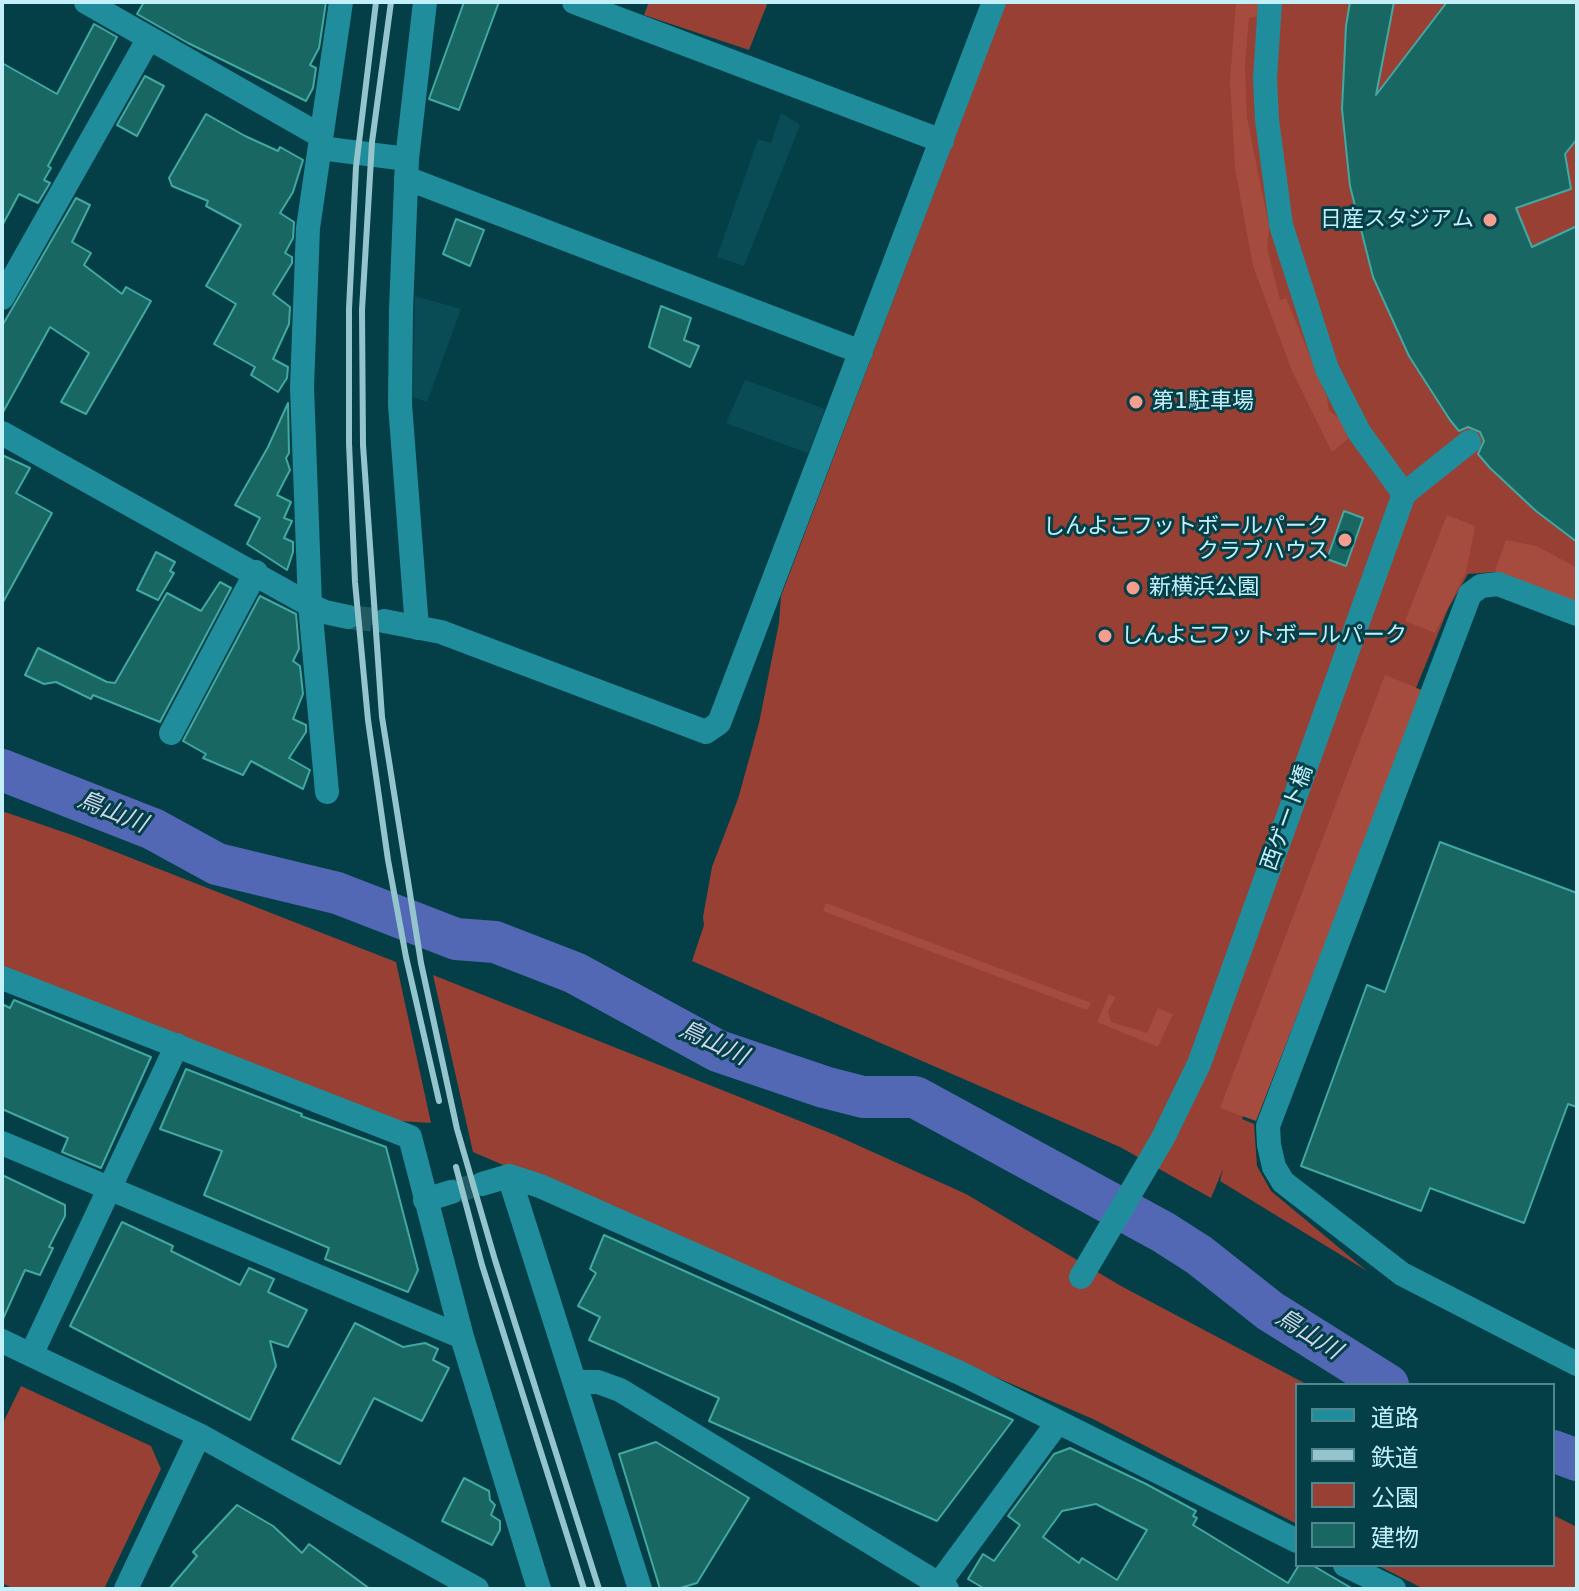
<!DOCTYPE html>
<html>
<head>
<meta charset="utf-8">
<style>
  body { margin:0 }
  #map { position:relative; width:1579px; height:1591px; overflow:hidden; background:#043f48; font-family:"DejaVu Sans","Noto Sans JP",sans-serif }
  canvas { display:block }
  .frame { position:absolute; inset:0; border:4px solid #c3f0f8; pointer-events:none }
  .legend { position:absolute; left:1295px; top:1383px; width:260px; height:184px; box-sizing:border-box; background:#043f48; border:2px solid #50868e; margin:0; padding:10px 14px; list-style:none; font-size:24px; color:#c3f0f8 }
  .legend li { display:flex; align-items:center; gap:16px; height:40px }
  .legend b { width:40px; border:2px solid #50868e }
</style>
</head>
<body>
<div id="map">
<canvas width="1579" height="1591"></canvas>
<div class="frame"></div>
<ul class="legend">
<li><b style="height:10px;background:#208d9d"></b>道路</li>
<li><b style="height:10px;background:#94c5cd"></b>鉄道</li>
<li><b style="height:22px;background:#984034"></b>公園</li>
<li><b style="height:22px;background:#196763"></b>建物</li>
</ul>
</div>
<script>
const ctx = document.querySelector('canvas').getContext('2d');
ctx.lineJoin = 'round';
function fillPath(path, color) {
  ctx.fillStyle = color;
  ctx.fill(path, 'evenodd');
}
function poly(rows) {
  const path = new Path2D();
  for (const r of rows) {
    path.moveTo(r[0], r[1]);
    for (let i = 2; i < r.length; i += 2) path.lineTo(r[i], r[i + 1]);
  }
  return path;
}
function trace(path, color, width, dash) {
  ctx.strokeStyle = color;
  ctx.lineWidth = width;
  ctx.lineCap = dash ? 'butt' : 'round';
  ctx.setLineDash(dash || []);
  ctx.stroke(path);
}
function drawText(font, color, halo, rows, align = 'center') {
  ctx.font = font + ' "DejaVu Sans","Noto Sans JP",sans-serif';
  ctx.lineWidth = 6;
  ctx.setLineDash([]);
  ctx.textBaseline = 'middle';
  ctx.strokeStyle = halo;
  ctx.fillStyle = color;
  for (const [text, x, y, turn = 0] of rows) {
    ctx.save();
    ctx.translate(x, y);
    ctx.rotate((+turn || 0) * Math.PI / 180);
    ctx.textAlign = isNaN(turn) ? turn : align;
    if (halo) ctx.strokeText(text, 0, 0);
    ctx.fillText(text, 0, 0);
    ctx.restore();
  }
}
const built = poly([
  [781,113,800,125,744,266,717,257,758,139,771,143],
  [415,296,461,309,427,402,413,397],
  [745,380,825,409,808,453,726,423]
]);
const green = poly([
  [649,2,768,2,749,50,644,15],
  [1006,2,1577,2,1577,602,1495,572,1468,574,1448,609,1242,1119,1254,1124,1257,1166,1271,1191,1367,1271,1220,1181,1223,1169,1211,1198,1120,1147,692,961,704,925,703,917,712,867,738,799,759,723,779,623,781,596],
  [2,811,75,836,396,962,431,1123,399,1121,2,967],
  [433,975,835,1135,966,1194,1121,1286,1308,1385,1297,1385,1297,1524,1093,1419,473,1152],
  [21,1386,151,1446,161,1469,104,1589,14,1589,2,1583,2,1425],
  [1553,1515,1577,1527,1577,1589,1424,1589,1377,1565,1553,1565]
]);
const forest = poly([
  [1236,2,1262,2,1260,16,1249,18,1245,66,1247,118,1269,227,1267,248,1280,300,1286,298,1327,398,1329,411,1343,421,1348,439,1332,452,1292,371,1253,266,1235,168,1230,80],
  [1447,515,1475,526,1466,572,1435,633,1405,621],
  [1506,540,1537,546,1577,568,1577,605,1495,571],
  [1385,675,1424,691,1256,1121,1220,1108],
  [826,903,1091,1003,1087,1010,823,911],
  [1109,994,1116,997,1108,1011,1111,1022,1147,1033,1158,1008,1173,1014,1158,1047,1097,1022]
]);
const river = poly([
  [2,770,153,829,217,864,337,893,456,939,495,942,575,973,718,1051,824,1087,863,1097,915,1097,1163,1232,1199,1255,1270,1311,1388,1385],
  [1553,1451,1577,1460]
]);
const building = poly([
  [144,2,326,2,319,48,310,65,316,68,313,88,306,101,188,43,137,14,144,2],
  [464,2,499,2,459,110,429,99,464,2],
  [1350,2,1394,2,1376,95,1447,2,1577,2,1577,139,1565,154,1571,189,1516,208,1532,247,1577,226,1577,542,1536,511,1490,468,1478,454,1484,441,1480,432,1468,427,1459,431,1450,420,1409,356,1373,277,1350,186,1342,109,1346,26,1350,2],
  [94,24,117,37,48,166,51,168,44,180,50,183,38,203,19,194,2,226,2,63,57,94,94,24],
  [145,76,164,86,137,136,117,125,145,76],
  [206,114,245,136,278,151,280,147,303,160,293,192,280,213,294,222,293,238,285,253,292,257,292,263,273,294,290,307,289,324,273,359,288,367,287,378,278,392,251,375,255,367,214,344,236,304,206,286,241,225,206,206,208,201,172,186,169,178,206,114],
  [76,198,90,205,72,242,91,253,84,265,122,294,126,287,151,301,86,414,61,402,89,353,50,327,2,414,2,326,76,198],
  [456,219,484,230,470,266,443,254,456,219],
  [661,306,691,318,684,340,699,346,690,367,649,347,661,306],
  [288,403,289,453,286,458,290,470,277,495,291,502,284,518,292,521,284,538,293,542,293,552,287,570,247,544,260,518,235,505,268,447,288,403],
  [2,455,30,468,16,493,52,513,2,604,2,455],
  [1344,511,1363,518,1346,566,1327,559,1344,511],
  [156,552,175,562,170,571,174,573,158,600,137,590,156,552],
  [220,582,231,588,160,722,93,695,91,699,56,682,44,684,25,675,38,648,107,682,115,683,167,593,201,611,220,582],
  [260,596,296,614,299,649,293,661,300,666,303,694,293,719,306,725,306,732,289,758,310,770,303,789,251,761,243,775,203,758,206,754,183,741,260,596],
  [1440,842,1577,893,1577,1107,1568,1104,1524,1223,1430,1188,1421,1211,1301,1166,1367,985,1385,992,1440,842],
  [14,1000,151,1057,101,1168,62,1152,68,1138,2,1109,2,1004,10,1008,14,1000],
  [186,1069,302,1114,301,1116,386,1147,418,1270,408,1292,325,1259,329,1248,204,1195,222,1151,160,1129,186,1069],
  [2,1175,65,1205,65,1216,49,1247,53,1248,40,1275,25,1270,2,1321,2,1175],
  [122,1222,173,1246,171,1251,240,1285,249,1268,274,1279,268,1292,307,1310,288,1347,270,1341,276,1366,250,1420,70,1326,122,1222],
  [604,1235,756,1303,1013,1420,937,1521,709,1421,719,1398,589,1340,600,1317,578,1306,596,1273,590,1269,604,1235],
  [355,1323,403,1347,425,1343,438,1349,433,1360,449,1368,422,1421,374,1398,340,1464,292,1439,355,1323],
  [656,1442,749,1498,697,1583,677,1589,660,1589,619,1454,656,1442],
  [1070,1448,1146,1484,1196,1511,1193,1516,1197,1518,1193,1525,1288,1583,1299,1565,1312,1565,1353,1589,985,1589,968,1579,983,1554,994,1561,1020,1525,1008,1516,1054,1454,1070,1448],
  [1096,1504,1147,1530,1117,1580,1082,1558,1079,1563,1043,1537,1062,1511,1096,1504],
  [464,1478,489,1491,490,1500,495,1505,491,1515,500,1521,500,1530,492,1545,442,1521,464,1478],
  [237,1505,273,1526,302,1553,309,1544,370,1589,169,1589,197,1556,193,1552,237,1505]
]);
const minorTunnel = poly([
  [348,617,384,621],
  [451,1192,482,1184]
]);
const minor = poly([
  [86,2,321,136],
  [574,2,942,141],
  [1270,2,1265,79,1267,120,1281,225,1327,369,1359,432,1404,494,1469,442],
  [320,148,407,159],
  [406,178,861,352],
  [2,298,149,38],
  [2,433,310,605,325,612,348,617],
  [1577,614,1498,584,1481,586,1470,594,1268,1126,1269,1145,1274,1167,1283,1182,1402,1274,1577,1364],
  [384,621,441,632,706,732,719,723,994,2],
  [417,628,400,404,401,310,407,159,425,2],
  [171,733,256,572],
  [327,792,310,605,302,387,308,228,341,2],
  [2,978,410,1137,462,1337,539,1589],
  [2,1143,462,1337],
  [509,1176,640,1589],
  [482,1184,509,1176,540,1186,960,1373,1297,1541],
  [425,1200,451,1192],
  [1081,1277,1163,1138,1199,1064,1404,494],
  [2,1341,199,1435,477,1589],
  [31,1355,177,1045],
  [575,1382,598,1382,620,1390,947,1589],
  [1345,1565,1394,1589],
  [126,1589,199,1435],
  [935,1589,1058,1422]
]);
const rail = poly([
  [376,2,356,167,349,309,349,443,355,582,368,720,388,860,406,957,439,1101],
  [391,2,372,142,362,310,363,445,382,717,421,963,457,1129,495,1260,599,1589],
  [456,1167,482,1265,584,1589]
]);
const markers = [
  [1490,220,8,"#f59d8e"],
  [1136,402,8,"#f59d8e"],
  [1345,540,8,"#f59d8e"],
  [1133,588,8,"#f59d8e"],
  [1105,636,8,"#f59d8e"]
];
const poiNames = [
  ["日産スタジアム",1474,220,"right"],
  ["第1駐車場",1152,402],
  ["しんよこフットボールパーク",1329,527,"right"],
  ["クラブハウス",1329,552,"right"],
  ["新横浜公園",1149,588],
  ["しんよこフットボールパーク",1121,636]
];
const streetNames = [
  ["西ゲート橋",1288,818,-70]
];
const waterNames = [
  ["鳥山川",112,813,22],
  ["鳥山川",713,1044,25],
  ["鳥山川",1308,1335,32]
];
fillPath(built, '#094c56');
fillPath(green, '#984034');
fillPath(forest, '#a64c3f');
trace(river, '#5368b4', 42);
fillPath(building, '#196763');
trace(building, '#41a8a2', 2);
trace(minorTunnel, '#215a62', 24, [24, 12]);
trace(minor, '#208d9d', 24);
trace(rail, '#94c5cd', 6);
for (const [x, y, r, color] of markers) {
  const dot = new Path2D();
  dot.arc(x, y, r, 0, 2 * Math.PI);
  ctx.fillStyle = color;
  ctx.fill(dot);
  trace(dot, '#043f48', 3);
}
drawText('22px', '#c3f0f8', '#043f48', poiNames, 'left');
drawText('22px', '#c3f0f8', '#043f48', streetNames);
drawText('italic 24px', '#d0d7ed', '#043f48', waterNames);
</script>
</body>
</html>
